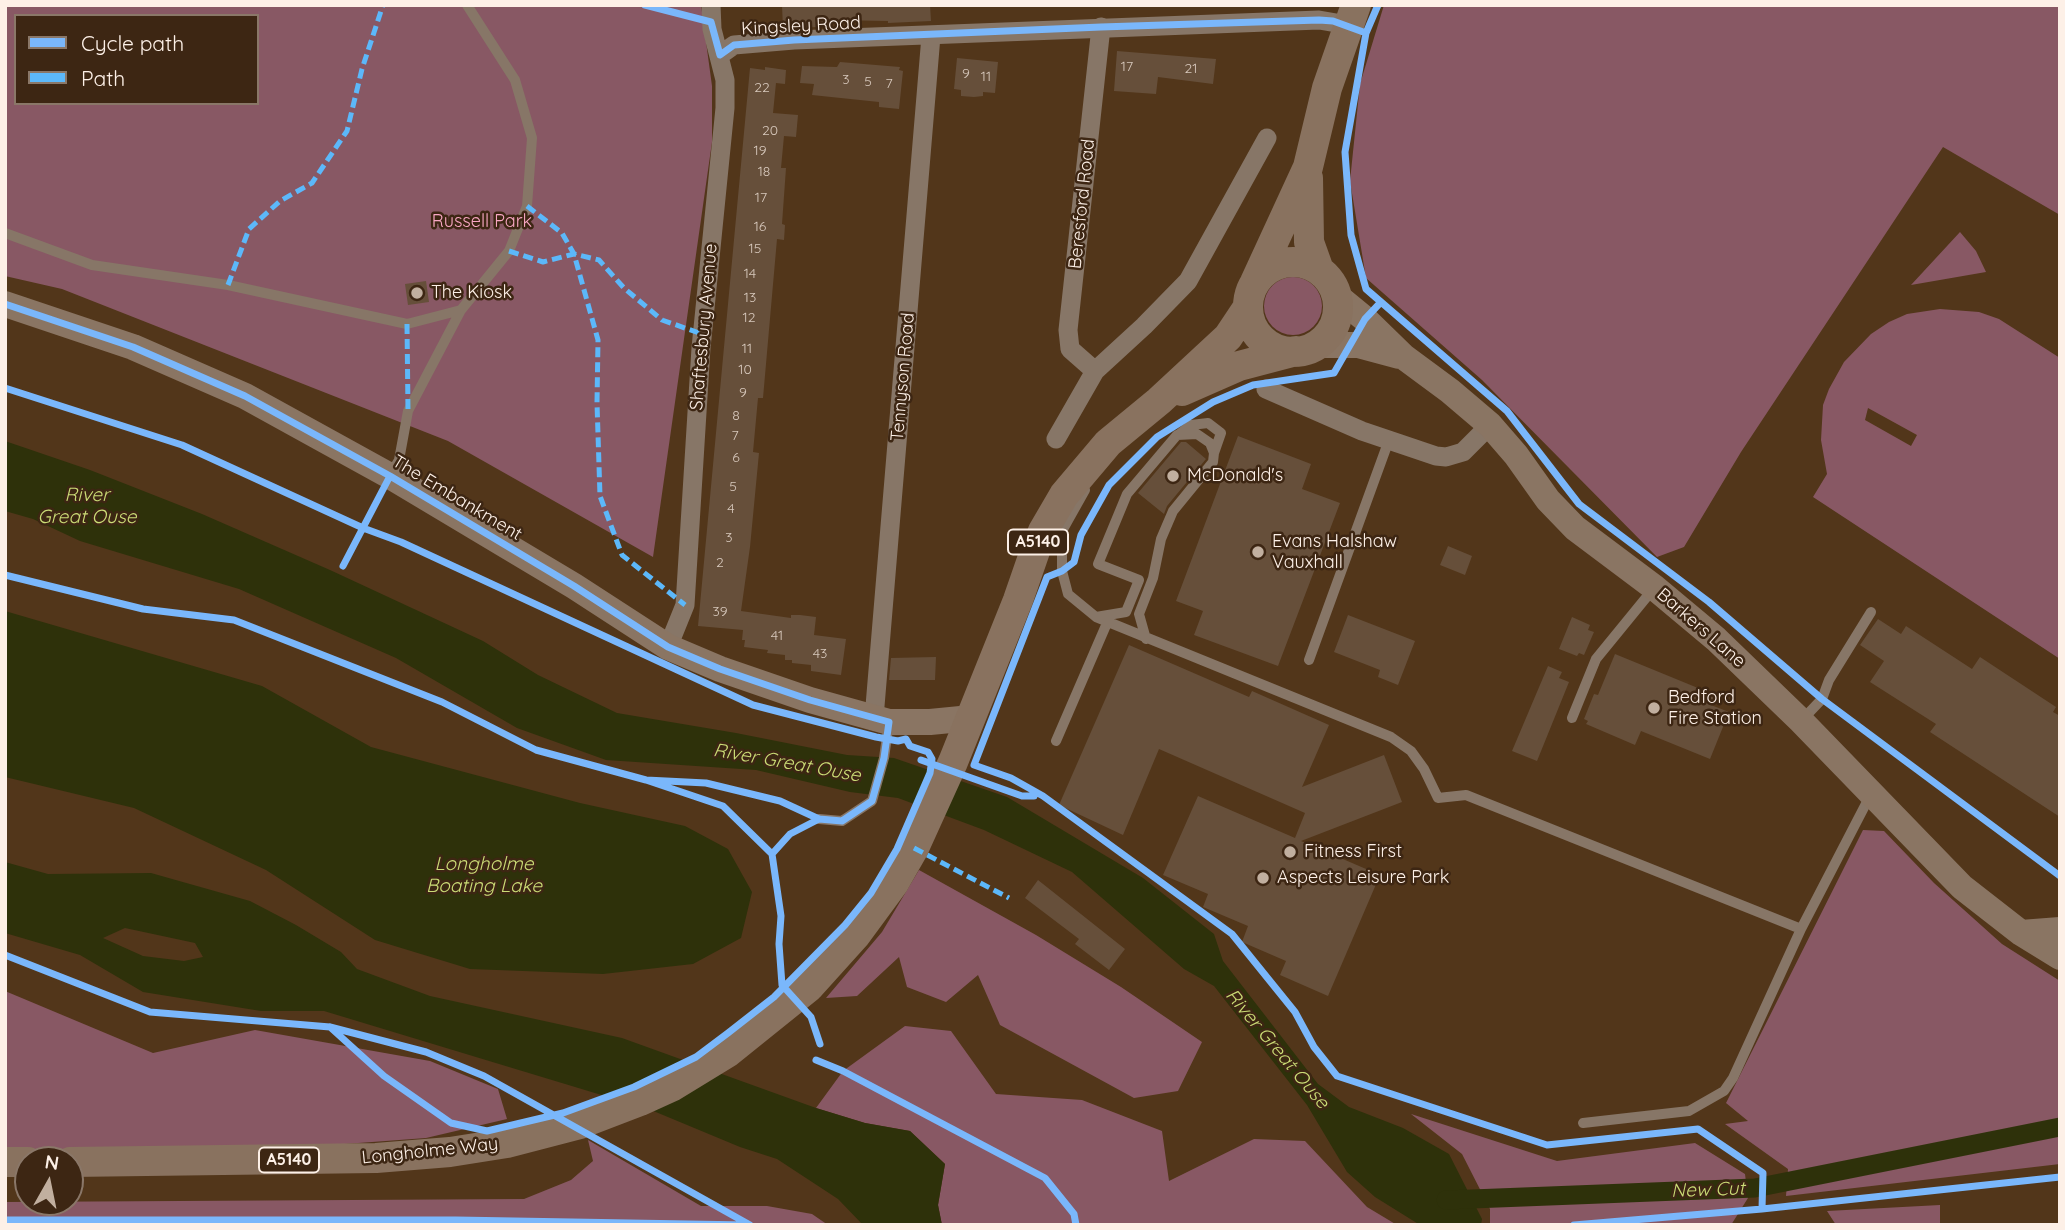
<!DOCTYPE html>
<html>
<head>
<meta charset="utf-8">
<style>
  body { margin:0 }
  #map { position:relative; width:2065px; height:1230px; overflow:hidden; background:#52361a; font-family:Quicksand,sans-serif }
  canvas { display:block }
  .frame { position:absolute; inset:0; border:7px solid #fdf0e7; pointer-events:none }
  .legend { position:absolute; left:14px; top:14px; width:245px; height:91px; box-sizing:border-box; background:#3d2613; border:2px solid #8a7768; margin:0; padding:9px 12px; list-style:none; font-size:21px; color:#fdf0e7 }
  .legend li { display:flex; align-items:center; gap:14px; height:35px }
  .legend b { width:35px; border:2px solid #8a7768 }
  .north { position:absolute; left:14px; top:1146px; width:70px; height:70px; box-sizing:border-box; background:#3d2613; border:2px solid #8a7768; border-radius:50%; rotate:9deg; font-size:19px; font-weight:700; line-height:28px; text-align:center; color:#fdf0e7 }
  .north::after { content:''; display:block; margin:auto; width:24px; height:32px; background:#c1af9f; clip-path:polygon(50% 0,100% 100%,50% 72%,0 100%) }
</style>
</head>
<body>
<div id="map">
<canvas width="2065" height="1230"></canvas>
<div class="frame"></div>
<ul class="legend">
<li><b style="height:9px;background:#7ab7fb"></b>Cycle path</li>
<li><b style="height:9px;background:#5cb8fa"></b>Path</li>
</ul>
<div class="north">N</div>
</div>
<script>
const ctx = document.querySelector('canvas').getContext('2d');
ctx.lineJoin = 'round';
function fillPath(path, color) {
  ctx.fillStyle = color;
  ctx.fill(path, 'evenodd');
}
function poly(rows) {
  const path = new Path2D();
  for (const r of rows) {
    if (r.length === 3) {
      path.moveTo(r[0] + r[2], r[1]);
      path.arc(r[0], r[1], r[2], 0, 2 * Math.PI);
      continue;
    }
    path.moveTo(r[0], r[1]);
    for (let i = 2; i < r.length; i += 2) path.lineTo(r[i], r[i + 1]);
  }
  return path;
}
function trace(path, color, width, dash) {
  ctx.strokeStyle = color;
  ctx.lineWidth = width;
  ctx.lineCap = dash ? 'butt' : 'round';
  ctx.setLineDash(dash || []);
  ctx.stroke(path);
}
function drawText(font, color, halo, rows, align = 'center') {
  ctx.font = font + ' Quicksand,sans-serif';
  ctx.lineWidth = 5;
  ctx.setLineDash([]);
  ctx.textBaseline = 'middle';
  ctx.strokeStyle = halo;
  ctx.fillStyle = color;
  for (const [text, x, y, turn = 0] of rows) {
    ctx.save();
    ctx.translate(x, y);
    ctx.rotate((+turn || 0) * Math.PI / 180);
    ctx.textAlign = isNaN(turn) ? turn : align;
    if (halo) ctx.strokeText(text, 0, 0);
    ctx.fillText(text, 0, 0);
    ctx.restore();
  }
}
const green = poly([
  [5,5,701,5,712,86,712,142,653,557,448,441,62,289,5,276],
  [16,16,257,16,257,103,16,103],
  [1384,5,2060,5,2060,215,1943,147,1741,452,1684,547,1657,557,1482,380,1366,278,1350,181,1360,84],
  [1960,232,1976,251,1986,272,1911,285],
  [1293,306,29],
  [1940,309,1979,312,1999,319,2060,358,2060,659,1813,497,1827,474,1821,440,1823,405,1829,389,1844,362,1871,334,1889,322,1907,314],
  [1868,408,1917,435,1911,446,1865,420],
  [1863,830,1884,831,1934,883,2002,944,2060,981,2060,1164,1786,1196,1788,1169,1725,1124,1748,1121,1726,1103],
  [919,870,1036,935,1121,987,1202,1042,1178,1091,1134,1098,1000,1025,978,975,946,1002,907,987,899,957,857,996,826,998,882,932],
  [5,991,153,1053,255,1030,430,1061,498,1089,507,1119,426,1138,318,1146,5,1151],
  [905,1026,951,1031,996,1094,1082,1100,1162,1131,1169,1181,1254,1139,1305,1141,1367,1207,1397,1225,942,1225,938,1205,945,1164,910,1131,865,1123,816,1108,843,1071],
  [1411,1114,1557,1161,1695,1143,1745,1174,1748,1198,1731,1225,1490,1225,1490,1209,1462,1154],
  [588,1140,701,1206,767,1206,812,1214,828,1225,5,1225,5,1202,524,1199,571,1180,593,1161],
  [1940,1205,1940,1225,1836,1225,1827,1211]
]);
const water = poly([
  [5,441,90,470,202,514,330,570,483,641,538,675,617,713,736,733,847,755,894,758,1007,797,1143,878,1214,934,1223,961,1318,1084,1349,1107,1403,1128,1449,1154,1482,1219,1481,1225,1420,1225,1375,1197,1347,1172,1307,1105,1214,986,1184,969,1072,872,984,830,898,798,850,792,756,770,606,760,517,728,396,658,239,589,80,541,33,519,5,511],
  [5,611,262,686,371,747,580,803,685,826,728,849,752,892,741,938,693,964,603,974,470,969,375,940,266,870,134,808,5,777],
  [5,862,48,874,151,873,250,901,296,925,341,952,357,969,430,996,622,1038,816,1108,865,1123,910,1131,945,1164,938,1205,942,1225,863,1225,838,1199,777,1159,740,1147,651,1110,324,1011,261,1011,143,992,80,955,5,933],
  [125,928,195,943,203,957,184,961,143,956,103,938]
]);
const canal = poly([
  [1446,1200,1755,1188,2060,1127]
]);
const building = poly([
  [782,5,930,5,931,21,888,23,888,21,832,20,832,26,783,29],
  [1117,51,1216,59,1213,84,1158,77,1156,94,1114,91],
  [957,58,998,62,995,93,983,92,983,96,974,97,961,96,961,90,954,89],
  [840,62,900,67,899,70,903,71,899,109,879,107,879,102,812,95,814,84,800,83,802,66,837,67],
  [765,67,786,70,785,84,776,83,773,113,798,115,796,137,784,136,781,168,786,168,782,224,785,225,784,240,777,239,763,398,758,398,753,452,759,453,750,547,741,611,791,618,791,615,800,615,816,617,814,635,846,639,841,675,811,671,811,665,792,663,792,660,785,660,785,655,767,653,768,650,744,647,745,640,742,640,743,630,698,626,750,68,765,70],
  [426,281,429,302,408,305,405,284],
  [1238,436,1311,464,1302,489,1340,503,1278,666,1194,635,1203,611,1176,601],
  [1181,442,1186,442,1206,459,1167,506,1164,514,1138,493],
  [1448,546,1472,556,1465,575,1440,565],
  [1348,615,1415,641,1398,685,1378,677,1380,670,1334,652],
  [1572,617,1590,625,1588,630,1594,632,1584,655,1579,653,1577,656,1559,649],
  [1878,619,1901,634,1906,626,1972,669,1980,657,2056,707,2053,712,2060,716,2060,817,1930,732,1936,724,1870,682,1884,661,1860,645],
  [1129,645,1249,697,1252,691,1329,725,1302,787,1384,755,1402,802,1301,841,1380,875,1328,996,1280,975,1286,961,1242,942,1248,926,1203,907,1208,894,1163,875,1198,796,1295,838,1305,813,1159,749,1123,835,1059,805],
  [1615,654,1715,695,1711,705,1729,712,1710,759,1641,731,1635,745,1586,724,1588,721,1584,719,1594,694,1598,695],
  [936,657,935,680,889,680,891,658],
  [1548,666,1562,672,1559,678,1569,682,1537,761,1512,751],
  [1038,880,1125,949,1109,970,1075,944,1079,939,1025,898]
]);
const lane = poly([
  [5,233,92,265,228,285,407,324,461,310,509,251,527,206,532,138,515,80,467,5],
  [1178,435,1191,425,1208,423,1221,433,1214,453],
  [390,475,399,460,408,411,461,310],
  [1085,490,1062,531,1062,571,1068,594,1096,617,1391,737,1411,751,1424,769,1438,798,1466,795,1801,929],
  [1096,617,1126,612,1139,580,1098,564,1127,494,1177,435,1197,434,1210,443,1214,453,1213,462,1173,511,1161,539,1153,578,1139,614,1146,639],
  [1309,660,1389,440],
  [1572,718,1596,659,1654,588],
  [1802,720,1822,699,1829,680,1871,612],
  [1056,741,1107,623],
  [819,819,842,821,872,801,884,758,889,722],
  [1583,1123,1689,1111,1724,1091,1733,1078,1801,929,1871,794]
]);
const street = poly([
  [1101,27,1068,330,1070,349,1095,371,1144,326,1188,281,1267,138],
  [720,55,734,45,794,40,1319,20,1348,25],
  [1266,389,1362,431,1436,456,1446,457,1463,452,1490,425],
  [1056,439,1095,371],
  [668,647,685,605,701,348,725,108,725,80,712,29,711,5],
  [874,718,931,36]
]);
const secondary = poly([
  [1337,296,1365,319,1404,357,1450,391,1490,425,1516,455,1548,500,1575,528,1655,588,1716,639,1801,721,1962,887,2021,933,2060,957],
  [5,304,133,347,245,396,390,476,574,586,668,647,720,669,810,700,889,722,930,722,971,718],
  [1315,345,1358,345,1399,356],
  [2021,933,2060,930]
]);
const primary = poly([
  [1308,178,1309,242,1319,270],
  [1293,307,45],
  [1255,282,1308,167,1327,88,1356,5],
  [1182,391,1239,366,1296,351],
  [5,1162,28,1162],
  [70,1162,376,1158,450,1152,507,1143,580,1124,640,1101,673,1086,727,1053,809,987,855,936,894,883,914,848,953,762,1018,600,1035,551,1043,531,1064,495,1108,443,1159,401,1228,337,1248,307]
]);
const quiet = poly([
  [527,206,562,233,574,254,598,340,597,403,600,496,622,555,685,605],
  [509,251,543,262,574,254,599,260,624,288,662,320,702,334],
  [228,285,249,229,280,201,312,183,347,131,362,69,383,5],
  [407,324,408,411],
  [914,848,1009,898]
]);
const cycleway = poly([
  [645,5,711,22,720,55,734,45,794,40,1101,27,1319,20,1333,21,1366,33],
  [1378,5,1366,33,1345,152,1351,235,1366,289,1507,411,1579,504,1709,602,1822,699,2060,876],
  [1381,302,1365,319,1334,373,1253,385,1213,402,1157,437,1109,485,1081,535,1074,562,1062,571,1047,577,974,765,1011,778,1043,796,1232,934,1295,1012,1314,1047,1337,1076,1547,1145,1698,1129,1763,1173,1762,1209],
  [5,304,133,347,245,396,390,476,574,586,668,647,720,669,810,700,889,722,884,758,872,801,842,821,819,819,780,801,706,783,646,780],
  [5,388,182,445,363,528,401,542,753,705,876,737,898,741,906,739,910,746,928,752,932,759,930,773,897,849,871,893,845,925,774,997,728,1033,696,1057,634,1087,563,1113,487,1131,451,1123,384,1076,330,1027],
  [343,566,390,476],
  [5,575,143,609,234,620,442,702,536,750,646,780,723,806,772,854],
  [921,760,1022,796,1034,796],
  [819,819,790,834,772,854,781,916,779,944,782,985,811,1017,820,1044],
  [5,955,150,1012,330,1027,426,1052,484,1076,750,1225],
  [816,1060,843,1071,1045,1178,1074,1214,1076,1225],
  [5,1220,456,1220,747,1225],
  [1574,1225,1762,1209,2060,1177]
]);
const markers = [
  [417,293,7,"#c1af9f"],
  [1173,476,7,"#c1af9f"],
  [1258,552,7,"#c1af9f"],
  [1654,708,7,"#c1af9f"],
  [1290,852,7,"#c1af9f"],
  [1263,878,7,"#c1af9f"]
];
const numberNames = [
  ["17",1127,67],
  ["21",1191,69],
  ["9",966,74],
  ["11",986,77],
  ["3",846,80],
  ["5",868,82],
  ["7",889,84],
  ["22",762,88],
  ["20",770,131],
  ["19",760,151],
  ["18",764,172],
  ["17",761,198],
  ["16",760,227],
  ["15",755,249],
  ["14",750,274],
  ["13",750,298],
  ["12",749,318],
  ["11",747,349],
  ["10",745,370],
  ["9",743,393],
  ["8",736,416],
  ["7",735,436],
  ["6",736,458],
  ["5",733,487],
  ["4",731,509],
  ["3",729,538],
  ["2",720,563],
  ["39",720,612],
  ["41",777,636],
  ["43",820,654]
];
const shields = [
  [1038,542,60],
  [289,1160,60]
];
const shieldNames = [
  ["A5140",1038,542],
  ["A5140",289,1160]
];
const streetNames = [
  ["Kingsley Road",801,26,-3],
  ["Beresford Road",1082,204,-84],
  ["Shaftesbury Avenue",704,327,-85],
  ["Tennyson Road",903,377,-85],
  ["The Embankment",457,498,31],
  ["Barkers Lane",1701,628,41],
  ["Longholme Way",430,1151,-6]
];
const parkNames = [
  ["Russell Park",482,222]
];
const poiNames = [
  ["The Kiosk",431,293],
  ["McDonald's",1187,476],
  ["Evans Halshaw",1272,542],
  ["Vauxhall",1272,563],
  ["Bedford",1668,698],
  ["Fire Station",1668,719],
  ["Fitness First",1304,852],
  ["Aspects Leisure Park",1277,878]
];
const waterNames = [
  ["River",87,495],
  ["Great Ouse",87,517],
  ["River Great Ouse",787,763,10],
  ["Longholme",484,864],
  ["Boating Lake",484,886],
  ["River Great Ouse",1277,1049,50],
  ["New Cut",1708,1190,-2]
];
fillPath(green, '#885864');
fillPath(water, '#2e310a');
trace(canal, '#2e310a', 19);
fillPath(building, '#664f3a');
trace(lane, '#877667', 10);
trace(street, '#877667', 19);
trace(secondary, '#8a7563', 26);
trace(primary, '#89725f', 30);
trace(quiet, '#5cb8fa', 5, [10, 5]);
trace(cycleway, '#7ab7fb', 7);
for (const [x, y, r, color] of markers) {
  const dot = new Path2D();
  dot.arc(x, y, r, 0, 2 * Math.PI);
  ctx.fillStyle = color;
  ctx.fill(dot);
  trace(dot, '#3d2613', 2.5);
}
drawText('14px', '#d7c8bc', null, numberNames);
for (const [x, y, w] of shields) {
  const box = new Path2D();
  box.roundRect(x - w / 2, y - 12.5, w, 25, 5);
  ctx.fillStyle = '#3d2613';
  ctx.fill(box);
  trace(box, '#fdf0e7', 2);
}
drawText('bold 16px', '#fdf0e7', null, shieldNames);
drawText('18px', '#fdf0e7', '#3d2613', streetNames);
drawText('18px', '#f9a7c4', '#3d2613', parkNames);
drawText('18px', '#fdf0e7', '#3d2613', poiNames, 'left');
drawText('italic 19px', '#cbdc76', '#3d2613', waterNames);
</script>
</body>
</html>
